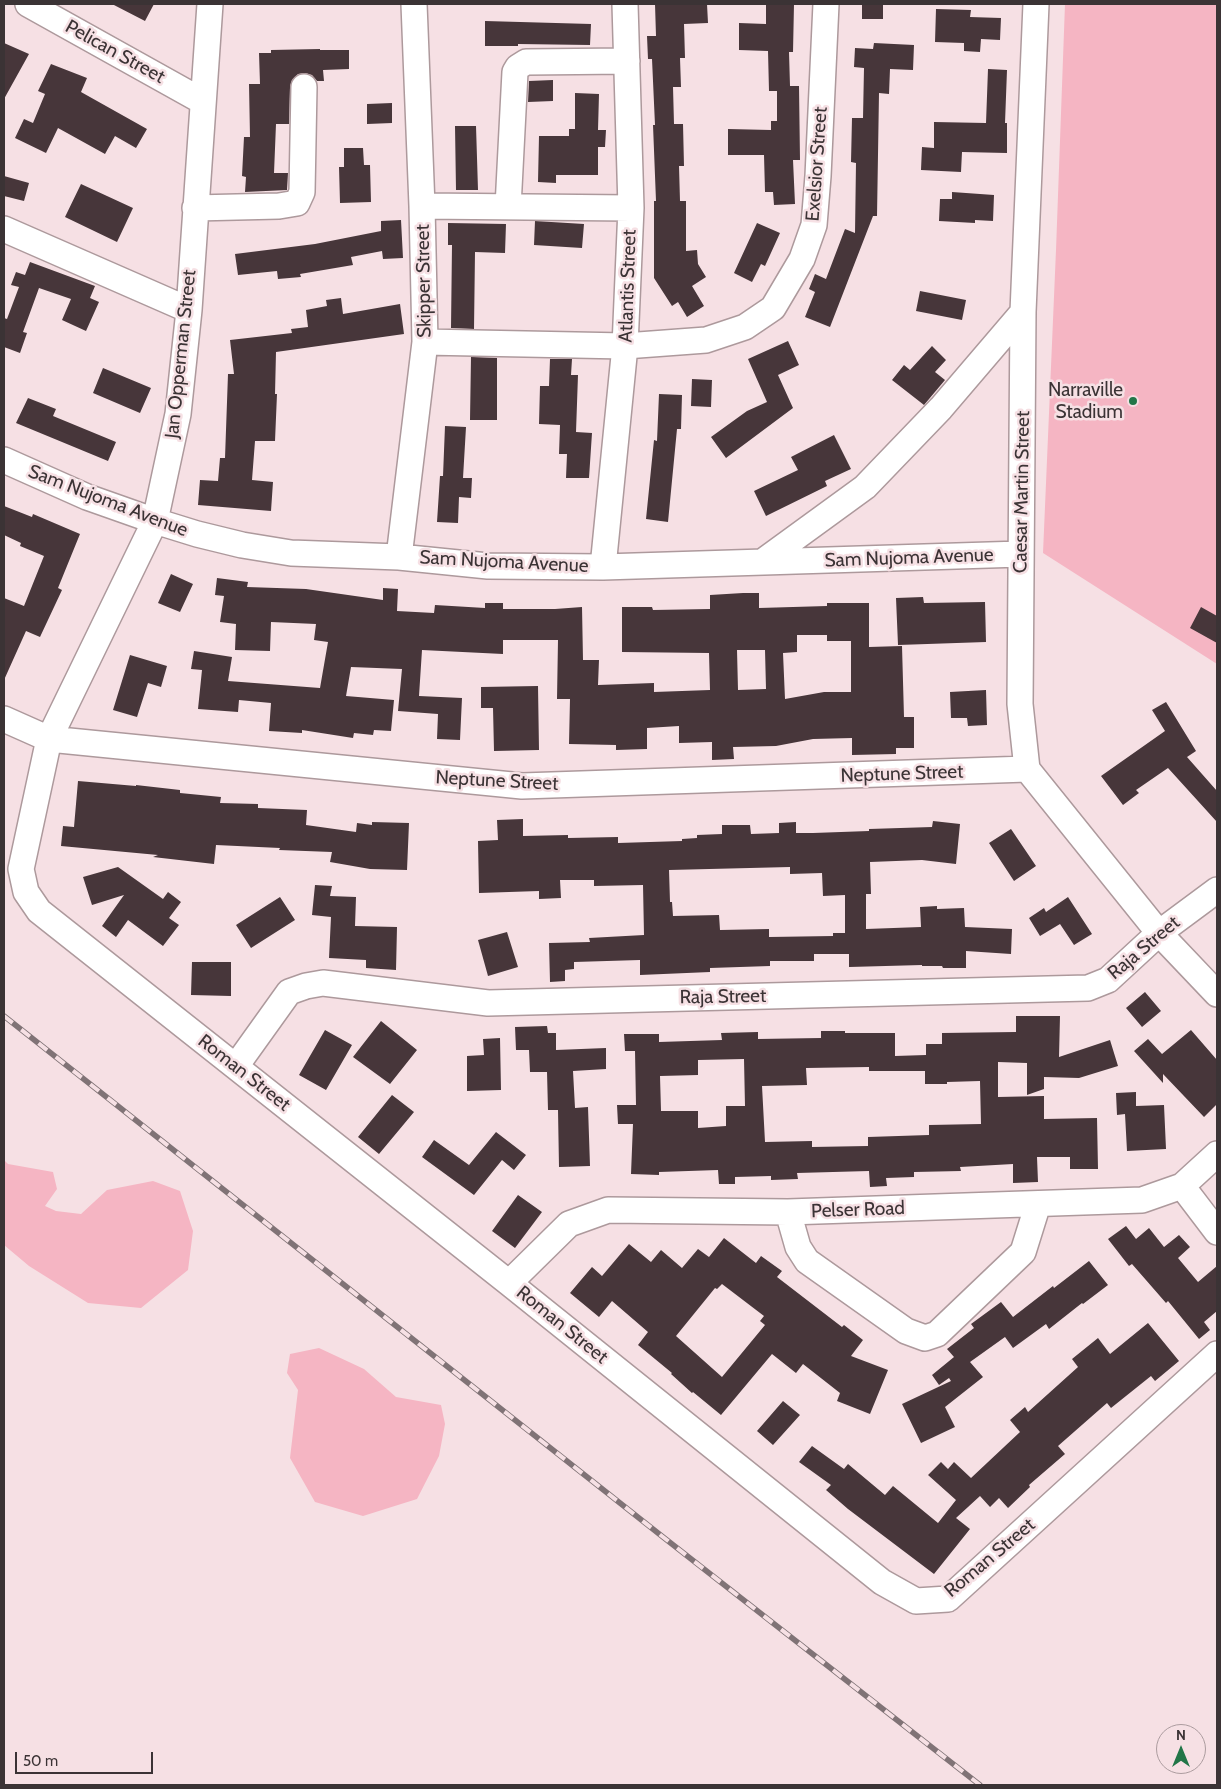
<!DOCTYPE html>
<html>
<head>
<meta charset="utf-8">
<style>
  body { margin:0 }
  #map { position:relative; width:1221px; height:1789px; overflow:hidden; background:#f6e0e4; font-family:Cabin,sans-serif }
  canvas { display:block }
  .frame { position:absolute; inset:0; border:5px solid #3b3335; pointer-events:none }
  .north { position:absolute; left:1156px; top:1724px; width:50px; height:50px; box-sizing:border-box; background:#f6e0e4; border:1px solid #ab9b9e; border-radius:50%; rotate:0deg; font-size:14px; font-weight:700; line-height:20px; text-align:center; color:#3b3335 }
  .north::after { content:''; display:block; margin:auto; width:18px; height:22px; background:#227648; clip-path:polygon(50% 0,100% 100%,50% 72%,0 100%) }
  .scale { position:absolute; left:15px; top:1752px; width:138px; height:22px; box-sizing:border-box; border:2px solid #3b3335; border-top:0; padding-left:6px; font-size:15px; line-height:18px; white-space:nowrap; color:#3b3335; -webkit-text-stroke:4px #f6e0e4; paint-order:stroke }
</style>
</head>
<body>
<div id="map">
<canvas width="1221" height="1789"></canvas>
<div class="frame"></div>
<div class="north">N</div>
<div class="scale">50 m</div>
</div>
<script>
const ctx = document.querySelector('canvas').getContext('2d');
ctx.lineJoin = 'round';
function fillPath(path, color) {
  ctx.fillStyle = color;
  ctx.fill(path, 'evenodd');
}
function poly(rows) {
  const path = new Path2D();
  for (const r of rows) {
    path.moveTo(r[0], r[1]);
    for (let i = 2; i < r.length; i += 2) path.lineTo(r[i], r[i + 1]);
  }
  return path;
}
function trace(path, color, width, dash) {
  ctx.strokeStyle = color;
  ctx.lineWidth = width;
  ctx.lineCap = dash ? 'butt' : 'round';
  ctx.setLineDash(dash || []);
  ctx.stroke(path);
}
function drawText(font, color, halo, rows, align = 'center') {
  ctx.font = font + ' Cabin,sans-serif';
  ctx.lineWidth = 5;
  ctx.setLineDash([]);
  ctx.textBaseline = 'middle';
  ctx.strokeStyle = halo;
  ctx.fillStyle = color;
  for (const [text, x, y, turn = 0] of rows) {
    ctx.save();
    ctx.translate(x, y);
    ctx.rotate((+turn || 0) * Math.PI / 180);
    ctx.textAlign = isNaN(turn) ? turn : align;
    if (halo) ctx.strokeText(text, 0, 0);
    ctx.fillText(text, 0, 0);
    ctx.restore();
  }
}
const green = poly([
  [1065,4,1217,4,1217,664,1043,553,1056,250],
  [4,1160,8,1164,53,1172,57,1189,45,1206,56,1211,81,1214,107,1190,153,1181,180,1191,193,1231,188,1270,141,1308,88,1303,29,1266,4,1245],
  [319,1348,364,1369,396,1397,441,1405,445,1424,439,1456,417,1499,363,1516,315,1502,290,1458,298,1390,287,1373,290,1354]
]);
const building = poly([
  [112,4,154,4,145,21],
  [655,4,707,4,708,23,684,24,685,58,680,58,681,87,673,87,674,124,683,124,684,166,679,166,680,201,686,201,686,251,697,250,698,264,706,277,692,286,704,306,687,317,678,302,672,306,654,278,654,201,656,201,653,125,655,125,652,59,648,59,647,36,656,36],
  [766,4,794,4,793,52,789,52,790,86,799,86,800,160,793,160,795,204,774,205,773,192,765,192,764,155,728,155,728,129,771,130,771,121,777,121,777,91,769,91,768,51,739,50,739,23,766,24],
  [862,4,883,4,883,19,862,19],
  [936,9,971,10,970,17,1001,18,1000,40,981,39,980,52,964,51,964,43,935,42],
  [485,21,591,24,590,45,518,44,518,46,485,46],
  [4,43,29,54,4,99],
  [874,43,914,45,913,70,890,69,889,94,879,93,877,216,873,216,830,327,805,317,815,292,809,289,815,274,826,279,845,229,855,233,856,163,851,162,852,118,863,118,864,68,854,67,855,48,873,49],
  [320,49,320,50,349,50,349,69,323,70,324,81,317,81,312,75,305,73,298,74,292,80,290,87,289,124,276,124,274,173,288,173,287,190,245,192,246,177,242,176,244,137,250,137,249,84,260,84,259,53,271,53,271,50],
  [51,64,87,78,81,92,147,129,136,148,115,136,105,154,58,128,46,153,15,138,24,119,33,123,45,94,38,91],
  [988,69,1007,70,1005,123,1007,123,1007,153,962,152,961,172,921,170,922,147,934,148,934,122,986,123],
  [553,80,553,101,528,102,529,81],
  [575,93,599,94,598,130,606,130,605,147,598,147,598,175,556,175,556,183,538,182,539,136,569,136,569,129,575,129],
  [392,103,392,123,367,124,367,104],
  [455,126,476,126,478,190,456,190],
  [344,148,363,148,364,165,370,165,371,202,340,203,339,167,344,167],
  [4,176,29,183,24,201,4,196],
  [81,184,133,208,117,242,65,217],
  [952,192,994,195,993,221,975,220,975,223,939,221,940,199,952,199],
  [401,220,403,258,383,259,382,251,351,257,353,265,300,274,301,277,278,279,277,271,238,275,235,254,315,244,381,231,381,221],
  [535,221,584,224,582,248,534,245],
  [448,223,506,224,505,253,475,252,474,329,451,328,452,245,448,245],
  [757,223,780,233,765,266,761,264,752,282,734,273],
  [30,262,95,286,90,298,99,302,86,331,62,320,71,299,39,288,23,332,27,333,20,353,4,347,4,318,7,319,19,287,11,285,16,272,25,275],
  [920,291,966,300,962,320,916,311],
  [341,298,343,314,400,304,404,334,276,352,275,394,277,394,275,441,255,441,252,480,273,482,271,511,198,505,200,480,218,481,220,458,225,458,228,374,234,374,230,340,292,333,291,329,308,327,306,310,327,306,326,300],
  [788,341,799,365,778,375,793,408,726,458,711,437,747,411,767,402,748,359],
  [932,346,946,360,935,372,945,380,924,405,892,380,904,365,910,370],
  [471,357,497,358,497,420,470,420],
  [550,359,572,359,571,375,578,375,576,432,592,433,589,478,566,478,567,454,559,454,560,425,539,424,540,386,549,386],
  [103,368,151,388,140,413,93,393],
  [692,379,712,380,711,407,691,406],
  [659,394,682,395,681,429,677,429,668,522,646,519,654,440,657,441],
  [28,398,56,409,53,416,116,442,108,461,16,423],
  [445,426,466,427,463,478,472,478,471,498,459,497,458,523,437,522,440,476,443,476],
  [834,435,851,469,825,481,827,486,766,516,754,491,798,470,791,457],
  [4,506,32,517,33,514,80,534,58,588,62,590,40,637,26,631,4,680,4,598,24,606,44,556,20,546,21,543,4,535],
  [171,574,193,584,180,612,158,603],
  [217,578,248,582,247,587,306,589,383,600,383,588,398,589,397,611,434,613,435,605,485,608,485,603,503,603,503,609,555,609,582,607,583,660,599,660,598,685,654,683,654,692,710,690,709,653,622,652,622,607,652,607,653,610,710,609,710,595,743,593,759,593,759,608,827,606,827,603,869,603,869,647,902,646,904,717,914,717,914,748,896,748,896,754,852,755,852,738,813,739,776,746,733,747,734,759,712,760,712,742,679,743,679,726,647,728,647,749,616,750,616,745,569,744,570,699,557,699,558,640,503,640,503,654,422,650,419,696,462,698,460,740,437,739,438,714,398,711,402,669,351,667,346,696,394,700,391,731,374,730,373,735,354,733,353,738,302,730,302,733,269,731,271,703,239,700,238,712,198,709,202,670,191,669,194,651,232,657,228,681,320,688,328,642,314,640,316,624,271,622,270,651,235,650,236,624,220,622,224,596,215,595],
  [797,635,827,635,827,641,851,641,851,692,824,692,785,699,783,653,797,652],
  [737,650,765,650,766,689,738,690],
  [923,597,924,603,985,602,986,642,898,645,896,598],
  [1201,607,1217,616,1217,643,1190,628],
  [130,655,167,666,161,687,148,683,137,717,113,710],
  [538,686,539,750,494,751,493,708,481,708,481,687],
  [986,690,987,725,968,726,967,718,951,718,950,692],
  [1166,702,1196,751,1187,757,1217,791,1217,822,1168,768,1136,790,1139,793,1123,805,1101,776,1165,731,1152,710],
  [78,781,136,786,136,785,180,790,180,793,221,797,220,803,258,804,258,808,307,810,306,825,356,832,357,823,372,825,372,822,409,823,407,870,370,869,330,862,332,852,279,850,280,848,216,845,214,864,153,857,158,855,61,846,63,826,74,827],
  [523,819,523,836,568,835,568,838,618,837,618,843,682,841,682,839,697,838,697,835,722,834,722,825,750,825,751,834,779,833,779,823,796,822,796,833,813,833,869,831,869,829,932,827,933,821,960,824,956,864,922,860,870,862,871,894,866,894,866,929,921,927,920,907,937,906,937,909,964,908,965,927,1012,929,1011,954,966,951,966,968,943,968,942,966,922,966,922,965,849,967,849,954,814,954,814,961,770,961,770,966,710,968,710,972,640,975,640,960,574,962,574,969,565,970,565,981,550,982,549,943,590,942,589,938,644,935,643,885,594,886,594,880,560,880,561,898,539,899,539,891,479,893,478,841,498,840,497,820],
  [790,867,790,874,822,873,823,896,845,895,845,933,833,933,833,936,769,937,769,929,720,930,719,915,673,916,672,902,670,902,669,870],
  [1011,829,1036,866,1014,881,989,843],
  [118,867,163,899,168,892,181,902,169,918,179,925,163,946,128,920,116,937,102,926,124,895,92,905,83,877],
  [315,885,332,886,330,896,356,897,355,926,397,927,396,970,366,968,366,960,329,958,331,917,312,915],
  [280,897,295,920,251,948,236,925],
  [1068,897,1092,934,1074,945,1060,924,1040,936,1029,918,1044,908,1046,912],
  [507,932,518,967,488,976,478,940],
  [192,962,231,962,231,996,191,995],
  [1145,992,1161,1011,1142,1027,1126,1008],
  [1016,1016,1060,1016,1059,1057,1110,1040,1118,1066,1079,1078,1044,1077,1044,1089,1027,1095,1027,1063,998,1062,998,1097,1044,1096,1044,1119,1097,1118,1098,1169,1070,1169,1070,1157,1037,1157,1038,1182,1013,1183,1013,1164,960,1167,961,1171,914,1172,914,1177,886,1178,887,1186,870,1187,869,1171,797,1173,798,1179,771,1180,771,1176,735,1177,735,1184,719,1184,718,1170,659,1172,659,1175,631,1174,633,1124,618,1124,617,1105,636,1105,635,1051,625,1051,624,1034,659,1034,659,1042,722,1040,721,1033,758,1032,758,1039,821,1038,821,1031,845,1031,845,1033,895,1033,895,1056,926,1055,926,1044,942,1044,942,1033,1016,1032],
  [744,1059,745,1106,726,1106,726,1126,698,1128,698,1111,661,1111,660,1076,698,1075,698,1060],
  [869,1067,869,1071,925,1071,925,1084,947,1084,947,1082,980,1081,981,1124,929,1125,929,1135,868,1137,868,1146,812,1147,812,1141,765,1142,762,1086,807,1085,806,1068],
  [381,1021,417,1050,390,1084,353,1057],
  [547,1026,548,1033,556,1033,556,1050,606,1048,606,1069,573,1071,575,1108,588,1107,590,1166,559,1167,558,1110,548,1110,547,1072,530,1072,529,1050,516,1050,515,1027],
  [325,1030,352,1045,326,1090,299,1075],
  [1191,1030,1217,1060,1217,1104,1204,1117,1163,1074,1163,1083,1134,1051,1148,1039,1162,1054],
  [500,1038,501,1090,467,1091,467,1056,484,1055,483,1039],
  [1136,1092,1136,1106,1164,1105,1166,1149,1127,1151,1125,1114,1117,1115,1116,1093],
  [392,1095,414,1112,379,1154,358,1137],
  [496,1132,526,1155,514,1170,502,1160,474,1195,422,1157,434,1140,469,1165],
  [518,1195,542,1212,515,1248,492,1231],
  [1126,1226,1136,1239,1149,1228,1164,1247,1179,1235,1190,1247,1178,1258,1198,1282,1217,1266,1217,1311,1204,1322,1210,1330,1199,1339,1168,1301,1166,1303,1132,1264,1129,1266,1108,1239],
  [724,1238,756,1263,761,1256,782,1271,777,1277,842,1327,844,1325,863,1340,851,1356,888,1370,870,1414,837,1401,840,1393,803,1364,796,1373,772,1354,721,1415,693,1392,692,1393,671,1374,672,1373,638,1345,648,1332,612,1301,599,1317,570,1293,592,1267,602,1276,629,1244,651,1262,661,1250,682,1268,698,1249,709,1257],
  [722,1284,764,1316,760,1321,765,1325,722,1377,676,1336,715,1288,717,1289],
  [1089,1261,1108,1285,1083,1304,1082,1303,1049,1329,1046,1324,1013,1348,1005,1337,970,1362,983,1377,945,1407,955,1427,921,1443,902,1404,951,1381,949,1378,939,1385,932,1375,954,1357,947,1349,974,1328,971,1324,1001,1302,1013,1317,1053,1286,1054,1288],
  [1148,1323,1179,1361,1155,1381,1151,1376,1111,1408,1107,1403,1058,1446,1065,1454,1029,1485,1030,1487,1008,1508,999,1498,990,1507,980,1496,956,1518,970,1529,934,1574,848,1509,826,1490,831,1485,799,1462,812,1446,844,1469,848,1464,885,1495,893,1486,938,1523,956,1500,928,1475,941,1462,948,1469,954,1462,971,1478,1020,1432,1010,1420,1025,1407,1028,1412,1078,1367,1072,1359,1098,1338,1110,1354],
  [783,1401,800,1415,773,1445,757,1431]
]);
const minor = poly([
  [28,4,202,101],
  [210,4,189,310,178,414,155,521,49,739,21,869,26,892,39,911,509,1283,882,1582,916,1601,948,1599,1217,1354],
  [1036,4,1023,312,1020,704,1027,769,1159,933,1217,994],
  [422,206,631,208],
  [508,207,515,72,518,67,526,62,627,61],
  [195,208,279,206,297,203,302,192,304,87],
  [4,229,189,310],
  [425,342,625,346,706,340,745,327,773,308,802,259,814,225,818,176,826,4],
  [4,460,87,497,155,521,197,534,242,545,291,553,399,557,488,566,603,567,1021,554],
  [399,557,425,342,422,206,414,4],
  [762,562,865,487,941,408,1023,312],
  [603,567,625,346,631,208,625,4],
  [4,719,49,739,522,786,1027,769],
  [236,1066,289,992,306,986,323,983,488,1003,1088,988,1108,980,1159,933,1217,890],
  [1182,1186,1217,1232],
  [788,1212,798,1247,807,1261,906,1331,925,1338,937,1334,1023,1252,1038,1204],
  [509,1283,569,1224,608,1210,788,1212,1142,1200,1182,1186,1217,1154]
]);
const rail = poly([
  [4,1016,663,1537,980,1785]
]);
const markers = [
  [1133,401,5,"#227648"]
];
const streetNames = [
  ["Pelican Street",115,52,29],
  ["Exelsior Street",817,164,-86],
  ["Skipper Street",424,281,-91],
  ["Atlantis Street",628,286,-88],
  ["Jan Opperman Street",181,354,-84],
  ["Caesar Martin Street",1022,492,-89],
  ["Sam Nujoma Avenue",108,501,21],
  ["Sam Nujoma Avenue",909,558,-2],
  ["Sam Nujoma Avenue",504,562,3],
  ["Neptune Street",902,774,-2],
  ["Neptune Street",497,781,3],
  ["Raja Street",1144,948,-40],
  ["Raja Street",723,997,-1],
  ["Roman Street",244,1073,38],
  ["Pelser Road",858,1210,-2],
  ["Roman Street",562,1325,39],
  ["Roman Street",990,1558,-40]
];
const poiNames = [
  ["Narraville",1123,390],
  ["Stadium",1123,412]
];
fillPath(green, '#f5b5c3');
fillPath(building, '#47363a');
trace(minor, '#ad999c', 28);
trace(minor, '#fff', 25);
trace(rail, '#807376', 5.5);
trace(rail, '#f6e0e4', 4, [11]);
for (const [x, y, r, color] of markers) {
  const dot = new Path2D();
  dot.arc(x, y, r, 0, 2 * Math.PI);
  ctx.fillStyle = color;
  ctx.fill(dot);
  trace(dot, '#f6e0e4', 2);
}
drawText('19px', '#3b3335', '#f6e0e4', streetNames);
drawText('19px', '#3b3335', '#f6e0e4', poiNames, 'right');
</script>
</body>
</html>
